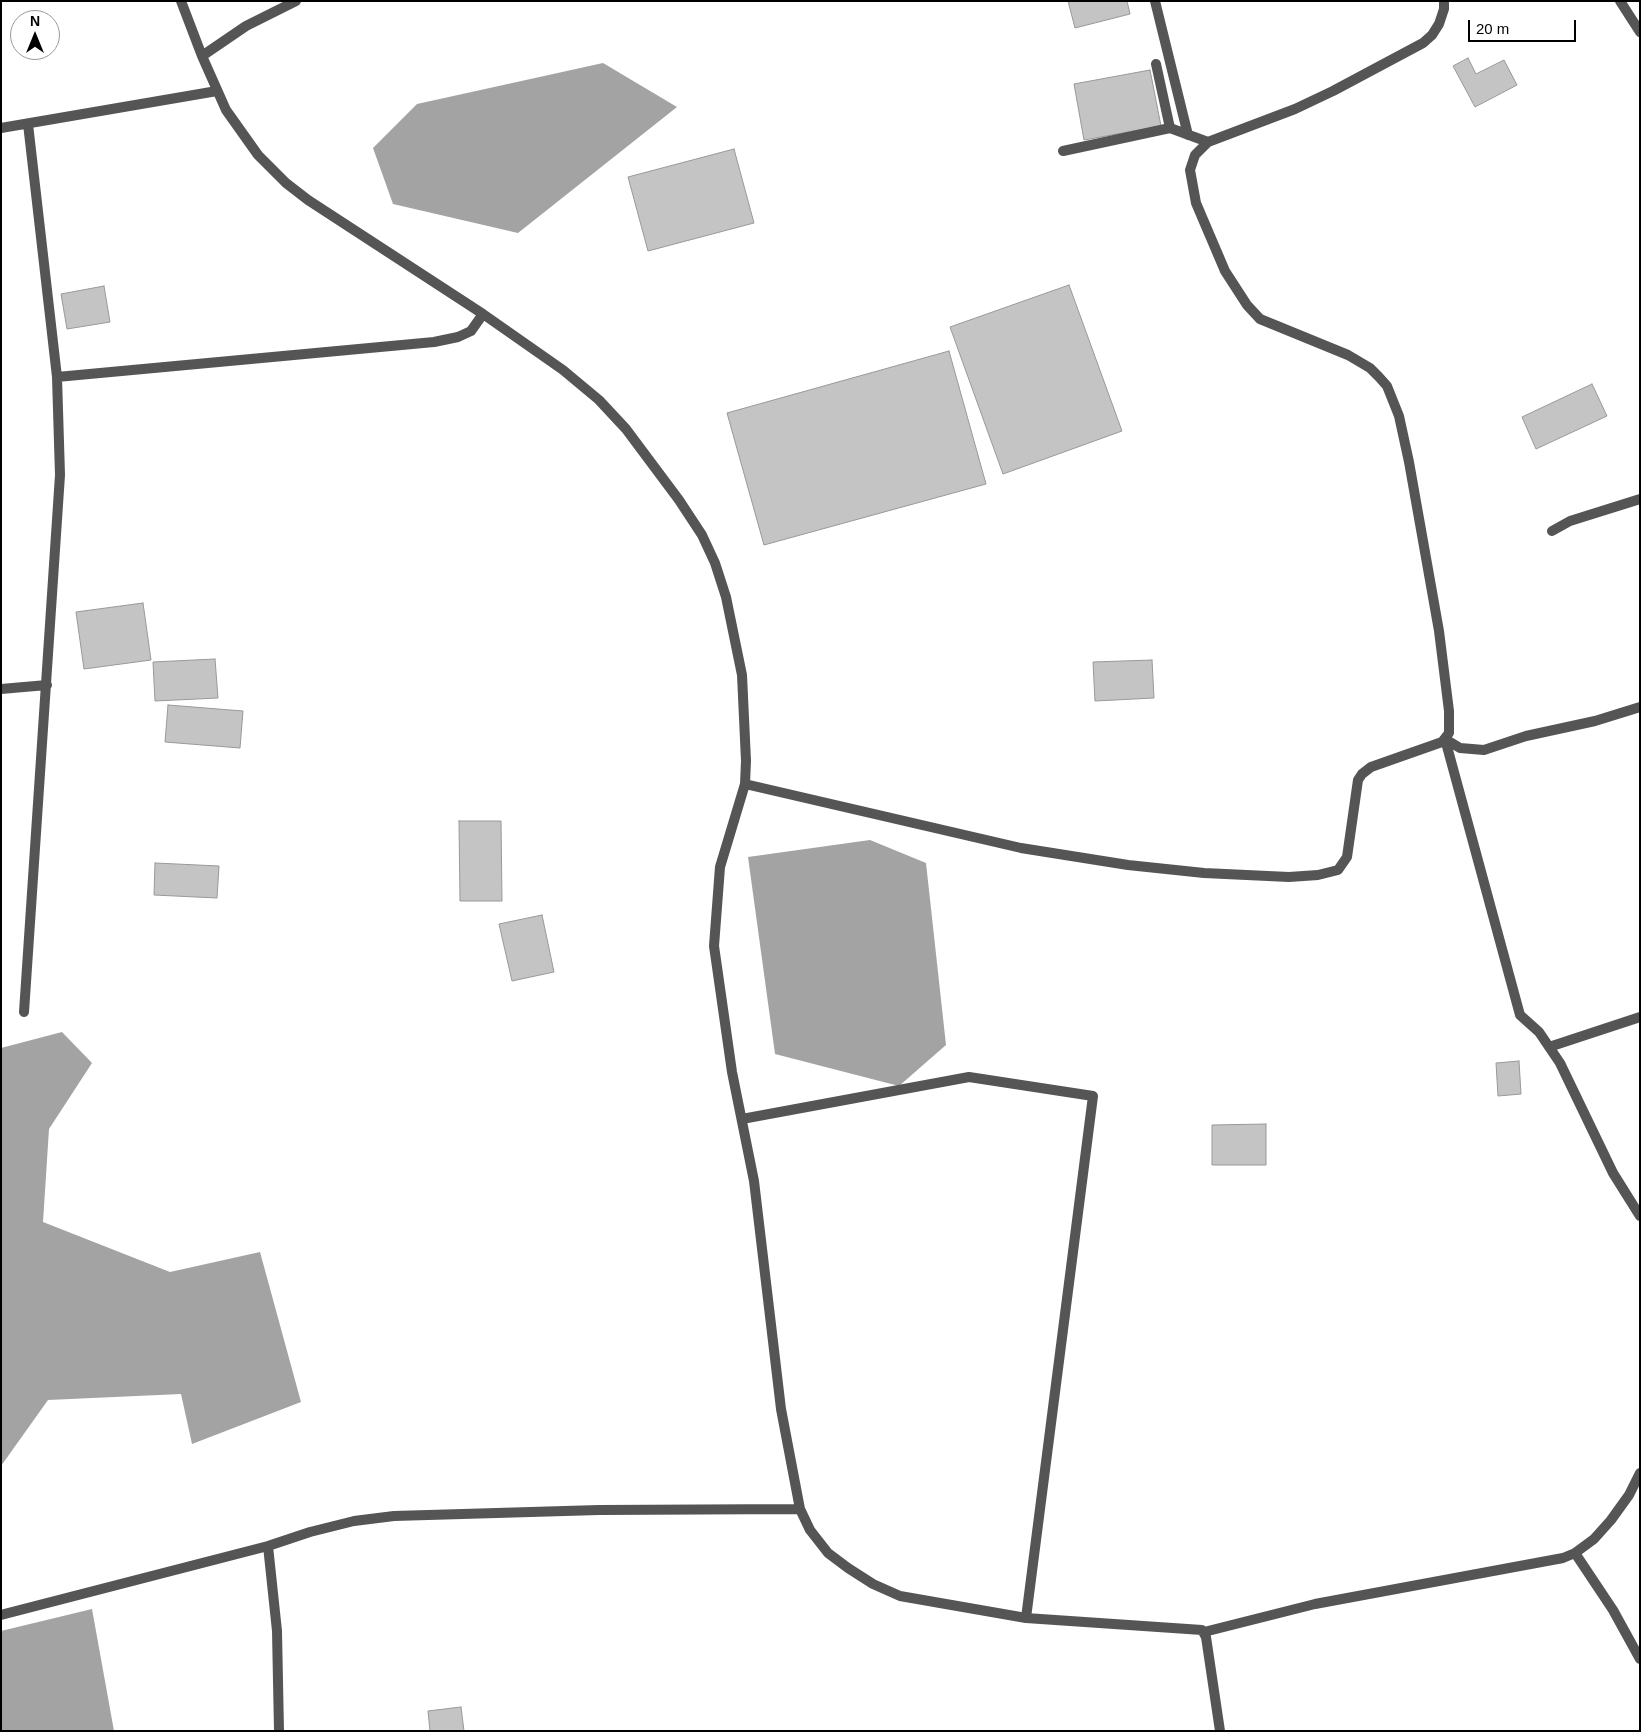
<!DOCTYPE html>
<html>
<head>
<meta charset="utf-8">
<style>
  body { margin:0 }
  #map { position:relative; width:1641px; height:1732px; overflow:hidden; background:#fff; font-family:Arial,sans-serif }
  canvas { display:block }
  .frame { position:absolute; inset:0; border:2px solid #000; pointer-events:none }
  .north { position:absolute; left:10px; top:10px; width:50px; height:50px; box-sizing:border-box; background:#fff; border:1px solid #999; border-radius:50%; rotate:0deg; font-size:14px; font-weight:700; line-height:20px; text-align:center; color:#000 }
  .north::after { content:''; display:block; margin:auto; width:18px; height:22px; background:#000; clip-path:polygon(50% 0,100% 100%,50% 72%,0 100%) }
  .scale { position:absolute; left:1468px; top:20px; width:108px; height:22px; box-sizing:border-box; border:2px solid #000; border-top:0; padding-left:6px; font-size:15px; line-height:18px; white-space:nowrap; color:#000; -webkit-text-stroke:4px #fff; paint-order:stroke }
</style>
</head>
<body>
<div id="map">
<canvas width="1641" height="1732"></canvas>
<div class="frame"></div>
<div class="north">N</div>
<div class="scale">20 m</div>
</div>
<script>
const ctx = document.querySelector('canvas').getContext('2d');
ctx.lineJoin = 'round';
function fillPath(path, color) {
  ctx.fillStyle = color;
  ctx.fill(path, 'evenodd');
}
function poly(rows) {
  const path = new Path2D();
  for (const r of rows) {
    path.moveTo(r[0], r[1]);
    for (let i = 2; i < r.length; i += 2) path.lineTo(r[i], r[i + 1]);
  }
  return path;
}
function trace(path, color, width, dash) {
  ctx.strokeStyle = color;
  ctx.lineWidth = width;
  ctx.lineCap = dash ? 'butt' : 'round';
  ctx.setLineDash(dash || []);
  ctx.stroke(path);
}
const water = poly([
  [603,63,677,107,518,233,393,204,373,148,417,104],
  [870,840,926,863,946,1045,899,1086,775,1054,748,857],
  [62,1032,92,1063,49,1129,43,1222,170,1272,260,1252,301,1402,192,1444,181,1394,48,1400,1,1466,1,1048],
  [92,1609,114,1731,1,1731,1,1631]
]);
const building = poly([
  [1068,1,1127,1,1130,14,1075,28,1068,1],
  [1468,58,1476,74,1504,60,1517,85,1475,107,1453,66,1468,58],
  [1150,70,1161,126,1084,140,1074,84,1150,70],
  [734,149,754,223,648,251,628,177,734,149],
  [1069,285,1122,431,1003,474,950,327,1069,285],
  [104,286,110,322,67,329,61,294,104,286],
  [949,351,986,484,764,545,727,413,949,351],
  [1592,384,1607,416,1536,449,1522,417,1592,384],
  [143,603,151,660,84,669,76,612,143,603],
  [215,659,218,698,155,701,153,662,215,659],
  [1152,660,1154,698,1095,701,1093,662,1152,660],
  [168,705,243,711,240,748,165,742,168,705],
  [459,821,501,821,502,901,460,901,459,821],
  [155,863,219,866,217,898,154,895,155,863],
  [542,915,554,972,512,981,499,924,542,915],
  [1519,1061,1521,1094,1498,1096,1496,1063,1519,1061],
  [1266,1124,1266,1165,1212,1165,1212,1125,1266,1124],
  [461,1707,464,1731,430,1731,428,1711,461,1707]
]);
const minor = poly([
  [181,1,202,56,226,110,258,155,286,183,308,200,483,314,563,370,599,400,626,429,679,500,702,535,715,563,726,597,742,675,746,761,745,784,720,867,714,946,732,1072,754,1181,781,1409,800,1509,810,1530,828,1553,848,1568,873,1584,900,1596,1026,1618,1202,1630,1206,1637,1220,1731],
  [1155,1,1188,135],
  [1620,1,1640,32],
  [202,56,246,26,296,1],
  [1156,64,1170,128],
  [1,128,217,91],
  [1063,151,1170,128,1208,142],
  [57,377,434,342,458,337,471,331,483,314],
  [1552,531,1570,521,1640,499],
  [1,689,47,685],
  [1445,739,1520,1015,1539,1032,1560,1063,1613,1173,1640,1216],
  [1445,739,1460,748,1484,750,1526,736,1595,721,1640,707],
  [745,784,1021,848,1128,865,1204,873,1289,877,1318,875,1338,870,1347,857,1358,780,1362,774,1371,767,1442,742,1449,733,1449,711,1439,631,1409,462,1399,416,1387,386,1379,377,1370,368,1348,355,1260,319,1247,305,1225,271,1196,203,1190,170,1195,155,1208,142,1295,109,1333,91,1423,43,1432,35,1439,24,1444,9,1444,1],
  [24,1012,60,475,57,377,28,124],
  [1549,1047,1640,1017],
  [742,1119,969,1077,1093,1096,1026,1618],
  [268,1546,277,1631,279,1731],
  [1575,1553,1613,1610,1640,1659],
  [1,1615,268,1546,310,1532,354,1521,394,1516,599,1510,800,1509],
  [1204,1632,1315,1604,1563,1558,1575,1553,1594,1539,1611,1520,1629,1495,1640,1473]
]);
fillPath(water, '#a3a3a3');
fillPath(building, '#c4c4c4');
trace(building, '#999', 1);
trace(minor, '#555', 10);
</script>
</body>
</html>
